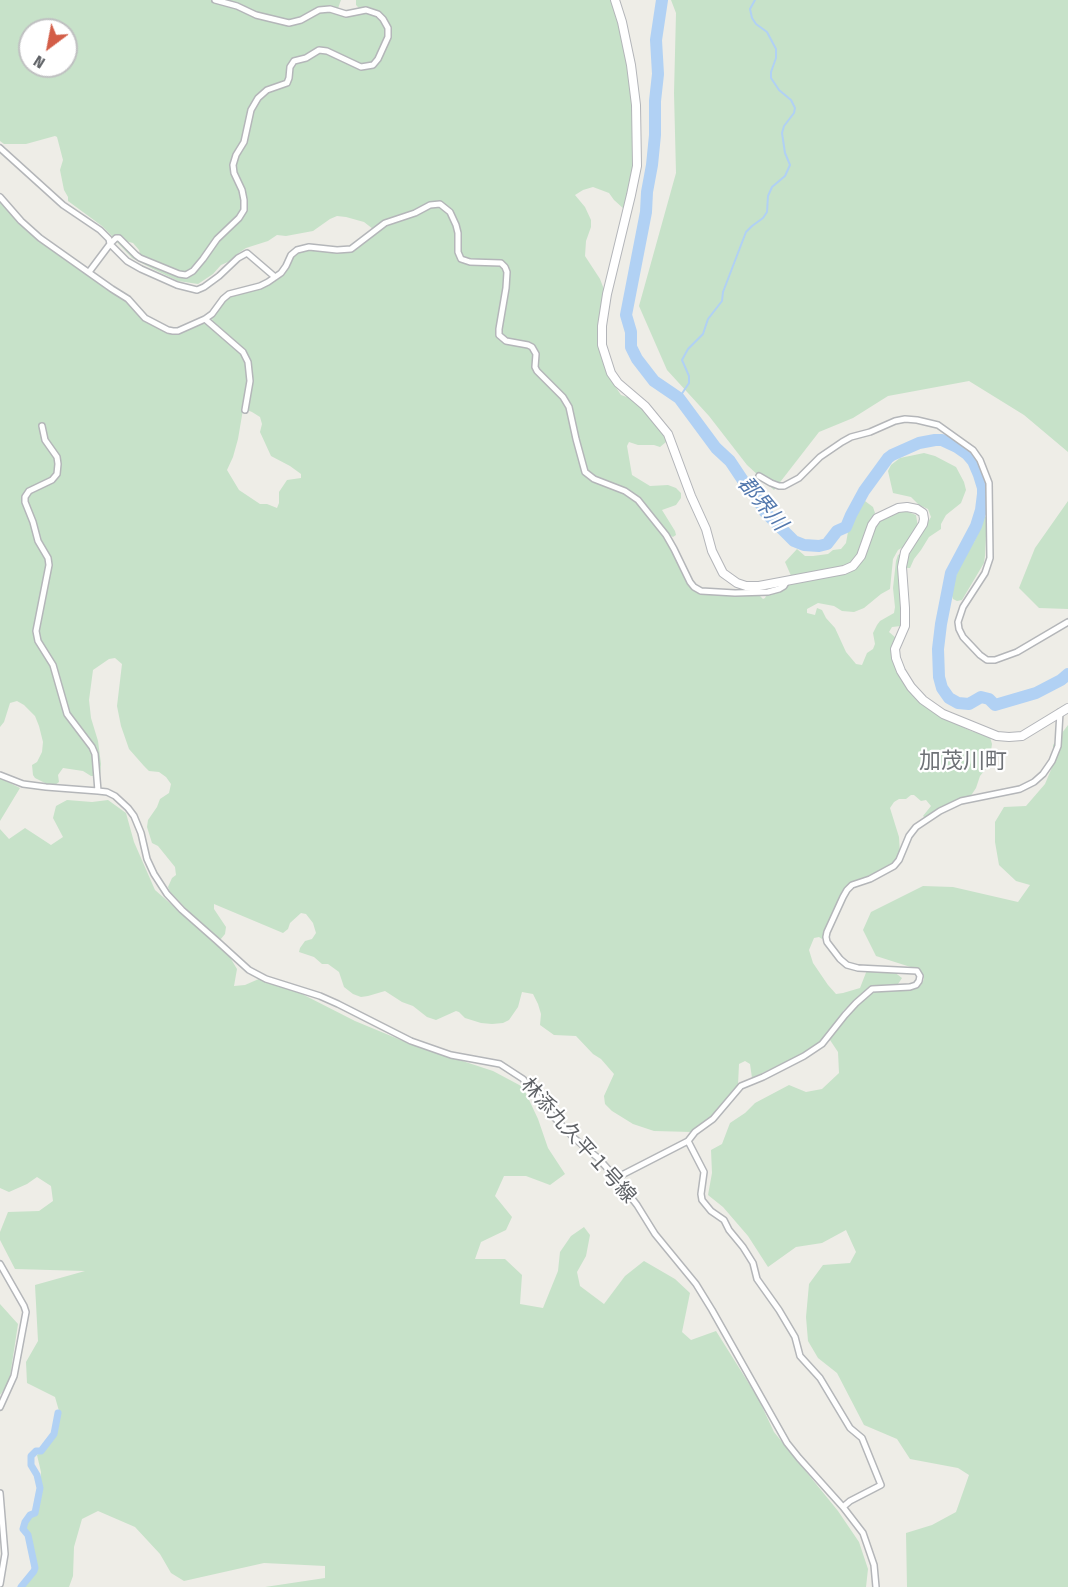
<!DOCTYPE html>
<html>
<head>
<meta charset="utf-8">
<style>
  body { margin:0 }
  #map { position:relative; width:1068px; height:1587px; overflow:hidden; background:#eeede7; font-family:"Fira Sans Condensed",sans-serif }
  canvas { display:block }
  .north { position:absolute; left:18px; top:18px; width:60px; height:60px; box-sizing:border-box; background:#fff; border:2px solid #bfc0c1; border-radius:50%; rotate:212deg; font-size:16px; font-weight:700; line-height:24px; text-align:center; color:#5e6165 }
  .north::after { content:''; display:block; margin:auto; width:21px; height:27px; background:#d35e48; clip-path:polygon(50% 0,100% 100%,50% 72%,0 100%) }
</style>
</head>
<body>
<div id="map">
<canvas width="1068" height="1587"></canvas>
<div class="north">N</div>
</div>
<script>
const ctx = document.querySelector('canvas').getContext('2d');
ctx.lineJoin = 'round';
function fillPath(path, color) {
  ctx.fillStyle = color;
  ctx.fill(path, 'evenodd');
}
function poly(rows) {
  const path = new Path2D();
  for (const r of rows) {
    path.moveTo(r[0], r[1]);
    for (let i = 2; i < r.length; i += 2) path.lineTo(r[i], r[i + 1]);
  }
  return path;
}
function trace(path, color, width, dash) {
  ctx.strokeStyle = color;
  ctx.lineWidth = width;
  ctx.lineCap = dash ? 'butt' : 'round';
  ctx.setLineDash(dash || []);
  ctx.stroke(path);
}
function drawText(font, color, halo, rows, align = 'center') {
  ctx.font = font + ' "Fira Sans Condensed","Noto Sans JP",sans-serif';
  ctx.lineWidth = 4.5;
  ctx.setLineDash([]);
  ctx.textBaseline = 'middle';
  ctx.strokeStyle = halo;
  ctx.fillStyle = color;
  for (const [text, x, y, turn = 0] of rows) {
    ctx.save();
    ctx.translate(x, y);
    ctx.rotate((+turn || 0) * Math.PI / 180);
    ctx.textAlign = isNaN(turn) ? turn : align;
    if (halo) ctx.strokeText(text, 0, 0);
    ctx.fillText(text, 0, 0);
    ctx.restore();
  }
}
const green = poly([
  [0,0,210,0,289,24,321,11,331,12,345,16,366,12,377,16,382,20,385,25,387,34,379,57,371,64,360,66,326,49,296,59,287,81,258,96,243,142,232,164,241,191,243,205,240,214,193,270,186,274,141,257,139,250,133,243,114,238,102,226,68,201,68,197,64,190,60,170,63,160,57,137,55,136,26,144,4,144,0,141],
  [30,30,66,30,66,66,30,66],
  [222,0,341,0,337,11,329,8,289,21,257,14],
  [356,0,611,0,627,54,635,145,634,166,626,209,624,209,614,200,609,193,593,187,583,190,575,195,585,207,591,220,591,227,586,241,585,256,600,279,605,292,601,318,611,380,621,395,636,400,664,433,667,439,666,442,660,447,654,445,638,445,629,442,627,446,632,475,650,486,668,485,676,488,681,493,681,498,676,505,662,510,675,531,676,535,673,537,668,534,628,490,595,477,589,473,585,468,566,398,560,390,539,371,535,349,506,339,501,335,507,266,464,259,460,255,459,232,450,209,446,206,440,203,383,222,373,229,364,222,346,217,337,216,330,219,313,231,286,236,277,235,268,241,246,248,240,252,230,261,221,265,213,274,198,284,178,281,153,269,132,258,115,240,117,239,132,254,186,276,208,254,246,206,234,168,253,109,262,95,286,85,292,64,323,51,362,68,373,66,390,32,372,9,359,8,356,5],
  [671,0,1068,0,1068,452,1024,415,969,381,888,396,853,418,819,432,774,490,747,465,709,416,667,370,639,306,676,173,674,93,676,13],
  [0,199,17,219,123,297,141,317,170,333,201,322,206,324,212,327,242,354,246,362,248,380,238,439,233,457,227,470,239,490,260,504,267,504,277,508,279,503,279,492,287,480,301,478,301,474,290,466,271,456,260,432,262,424,260,417,252,412,247,410,249,360,213,324,212,318,214,314,228,297,261,288,278,278,292,255,297,251,308,249,342,252,351,251,360,246,380,229,431,207,441,206,446,210,455,225,458,258,502,265,505,273,499,337,527,347,534,354,534,369,555,390,568,408,574,439,581,468,583,472,618,489,637,502,664,536,695,589,759,595,763,599,765,598,767,594,776,593,791,584,845,572,854,568,874,527,879,520,903,510,916,515,918,527,905,546,898,550,893,559,890,589,881,594,864,608,854,612,842,611,834,606,818,603,807,609,807,613,815,615,817,608,822,610,826,618,835,628,846,652,856,664,862,665,867,653,873,649,875,644,873,633,877,625,880,621,894,613,895,607,893,588,896,561,898,555,902,553,904,617,901,626,892,627,889,632,896,638,892,648,901,676,948,720,971,731,990,737,992,744,989,765,980,776,976,788,970,797,952,802,925,818,923,816,931,806,926,800,921,801,914,795,911,795,906,799,899,799,894,802,890,808,899,837,900,854,894,863,888,867,850,884,845,888,825,930,825,935,822,939,819,937,814,938,809,950,813,963,828,985,836,994,843,993,860,988,867,970,893,971,902,978,898,984,890,986,876,985,868,989,844,1010,826,1036,810,1050,752,1078,750,1064,745,1061,739,1064,738,1085,732,1091,714,1119,692,1132,654,1131,633,1124,612,1111,605,1104,604,1096,614,1074,601,1059,593,1054,576,1036,554,1035,540,1025,541,1014,538,1004,533,994,522,992,518,1007,509,1020,503,1023,492,1024,481,1023,465,1018,459,1012,456,1011,436,1020,427,1017,413,1006,402,1002,385,991,368,996,361,997,353,994,344,987,339,972,328,964,322,964,314,957,299,952,300,948,305,941,312,939,316,933,313,923,306,914,301,913,290,923,288,929,283,933,214,904,214,909,226,927,225,934,220,940,197,920,170,892,168,887,172,878,176,875,175,867,158,846,152,843,147,827,148,820,157,807,160,799,169,793,171,784,166,777,159,772,149,771,144,766,129,749,121,726,117,706,122,664,115,658,109,659,93,670,89,700,91,718,98,741,101,764,100,776,91,776,83,771,63,768,58,775,59,782,55,785,47,784,35,778,33,775,32,765,37,762,42,752,43,742,39,726,35,716,24,705,17,701,10,703,4,722,0,727],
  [924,453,935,456,956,467,964,482,966,490,961,503,946,515,941,524,941,529,929,537,921,550,914,559,910,568,907,568,905,566,907,556,931,517,928,509,919,505,911,497,893,493,888,471,891,465,900,458],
  [862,501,865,501,873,507,875,513,873,518,868,526,860,550,856,559,839,569,792,578,785,562,797,549,805,556,813,556,828,554,833,550,841,549,846,543,849,526],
  [1068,501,1068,609,1039,608,1019,588,1035,548],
  [983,516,987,517,985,556,984,563,962,600,957,601,953,599,951,593,951,586,954,582,961,561,968,548,974,542,980,529],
  [1068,725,1068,1587,907,1587,906,1533,932,1525,956,1512,969,1475,958,1468,910,1459,897,1439,864,1425,837,1373,818,1358,808,1341,806,1317,809,1284,823,1265,850,1263,856,1252,846,1230,822,1243,796,1247,768,1267,748,1236,723,1207,708,1195,712,1173,711,1150,722,1144,730,1123,745,1113,755,1103,789,1085,806,1092,822,1089,839,1073,838,1052,830,1040,848,1013,862,1000,872,993,882,990,915,989,921,985,924,979,920,970,876,956,863,930,871,912,923,886,953,887,1018,902,1030,885,1016,881,999,865,995,842,995,822,1004,807,1026,806,1045,784,1053,765,1053,745],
  [0,778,20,788,0,821],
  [67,800,92,802,108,800,126,813,134,842,155,890,228,954,237,969,234,986,245,985,261,978,302,994,355,1021,408,1043,493,1071,523,1087,538,1119,548,1148,565,1174,550,1185,526,1176,504,1176,495,1196,512,1217,506,1230,481,1242,475,1259,505,1259,522,1275,520,1304,543,1308,558,1271,560,1252,571,1236,584,1227,590,1235,586,1256,577,1272,580,1286,604,1304,625,1276,644,1261,675,1279,690,1293,682,1332,691,1340,716,1331,758,1398,774,1432,838,1511,859,1542,868,1569,866,1587,265,1587,325,1578,325,1566,264,1563,184,1581,171,1573,160,1554,135,1527,98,1511,82,1519,74,1547,73,1576,69,1587,20,1587,34,1572,35,1564,29,1533,25,1528,27,1520,32,1514,37,1512,40,1492,41,1472,37,1455,45,1450,55,1432,59,1411,55,1397,27,1383,26,1362,38,1341,35,1285,85,1271,15,1269,0,1240,0,1232,8,1212,39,1211,53,1201,51,1186,37,1177,27,1184,9,1192,0,1188,0,829,9,839,25,828,51,845,63,837,53,818,56,806],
  [0,1304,18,1324,9,1383,0,1395]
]);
const stream = poly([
  [679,398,689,383,689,376,682,360,688,349,703,334,708,319,722,301,723,292,746,232,752,226,763,218,767,212,768,196,772,187,785,176,790,165,785,153,782,133,784,126,794,113,795,108,791,100,779,90,771,78,771,72,776,58,776,49,767,32,756,24,752,18,750,9,755,0]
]);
const canal = poly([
  [21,1587,34,1571,35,1568,28,1535,23,1529,25,1522,30,1515,35,1513,40,1488,37,1475,31,1465,31,1456,36,1451,41,1451,54,1434,58,1413]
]);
const river = poly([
  [662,0,656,40,658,74,655,101,655,135,652,165,647,192,646,212,626,315,631,332,631,347,637,359,654,381,679,398,716,448,730,461,744,482,755,494,765,512,794,541,804,545,819,546,827,544,837,531,846,527,851,515,864,491,888,458,892,455,919,443,935,440,942,440,957,447,967,454,973,461,979,475,983,488,983,494,981,510,976,526,951,573,941,624,938,649,939,677,942,688,949,698,958,703,969,704,981,697,989,699,995,705,1036,693,1061,680,1068,674]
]);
const minor = poly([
  [0,148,63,205,100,230,109,239,110,244,127,261,141,269,177,285,197,290,204,287,219,276,238,258,247,253,275,277],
  [0,197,21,221,40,238,112,289,128,299,145,318,168,330,173,331,178,331,205,319,212,314,223,299,229,294,260,286,268,282,281,273,286,266,291,255,297,250,309,247,337,250,351,249,385,223,415,213,430,205,440,204,450,212,456,225,458,233,458,252,461,259,470,262,501,263,505,267,507,272,506,288,499,329,499,335,506,341,528,345,532,347,536,354,535,367,537,371,563,397,569,407,576,439,585,472,594,479,625,491,638,500,666,535,674,549,690,582,694,587,701,591,735,593,768,592,779,589,784,586,787,581],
  [89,272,110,244,116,238,119,238,136,255,140,258,179,274,186,275,193,271,203,259,217,239,239,218,244,210,244,200,242,190,234,173,233,165,236,155,244,142,251,110,258,98,267,90,287,83,289,78,290,67,294,61,306,58,319,50,327,51,361,67,373,65,378,59,388,37,388,28,383,19,378,14,366,10,346,14,330,9,319,10,301,20,289,23,256,15,237,6,215,0],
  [205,319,243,352,248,362,250,381,245,410],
  [42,426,45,440,57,457,58,464,57,474,52,480,29,491,25,497,25,502,33,522,38,541,48,558,49,565,36,631,38,641,53,665,67,714,92,747,95,754,98,791],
  [759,476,771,483,779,486,784,486,799,478,820,457,842,442,851,437,870,432,895,421,905,419,917,420,938,425,973,450,980,460,989,483,990,558,985,573,963,607,958,622,959,629,963,637,980,655,987,660,995,660,1017,652,1068,622],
  [0,775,23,784,46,787,98,791,107,792,115,796,128,808,134,816,141,833,147,859,154,874,167,894,182,910,216,940,249,970,266,979,320,996,338,1004,411,1041,451,1055,500,1064,523,1079,549,1112,574,1138,598,1158,616,1178,637,1205,655,1234,696,1284,712,1310,787,1443,799,1458,843,1507,863,1533,874,1565,876,1587],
  [688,1141,704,1172,701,1194,702,1200,711,1211,724,1220,729,1230,743,1247,753,1263,757,1279,779,1310,795,1337,800,1356,820,1378,850,1428,862,1438,881,1485,850,1501,843,1507],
  [616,1178,688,1141,695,1132,713,1119,741,1086,763,1077,804,1056,822,1044,845,1015,856,1003,872,989,910,987,916,985,919,981,920,976,917,971,858,968,847,965,840,959,827,942,826,937,827,932,843,897,847,890,852,885,870,879,894,866,899,860,909,836,916,827,940,811,961,801,1020,789,1034,782,1043,774,1052,761,1058,746,1060,712],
  [0,1264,24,1306,26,1312,14,1376,0,1407],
  [0,1493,5,1554,0,1584]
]);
const secondary = poly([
  [615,0,622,22,631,65,636,105,637,166,631,195,607,294,602,326,602,345,611,373,618,383,645,406,668,434,691,496,706,529,712,551,723,573,737,583,746,586,759,586,844,570,853,566,861,556,872,525,877,518,898,508,907,507,917,509,923,513,924,519,923,524,905,552,902,567,905,608,905,626,895,649,896,658,901,671,911,687,923,700,943,714,997,736,1009,737,1022,736,1068,708]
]);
const streetNames = [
  ["林添九久平１号線",578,1141,48]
];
const waterNames = [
  ["郡界川",762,504,50]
];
const quarterNames = [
  ["加茂川町",963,762]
];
fillPath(green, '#c7e2c9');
trace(stream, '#b1d1f4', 2);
trace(canal, '#b1d1f4', 7);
trace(river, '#b1d1f4', 12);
trace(minor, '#b4b6b9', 8);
trace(secondary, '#b3b5b9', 10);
trace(minor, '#fff', 5);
trace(secondary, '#fff', 8);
drawText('20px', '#5e6165', '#fff', streetNames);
drawText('italic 21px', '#5378ad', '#fff', waterNames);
drawText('22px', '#6f7277', '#fff', quarterNames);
</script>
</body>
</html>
